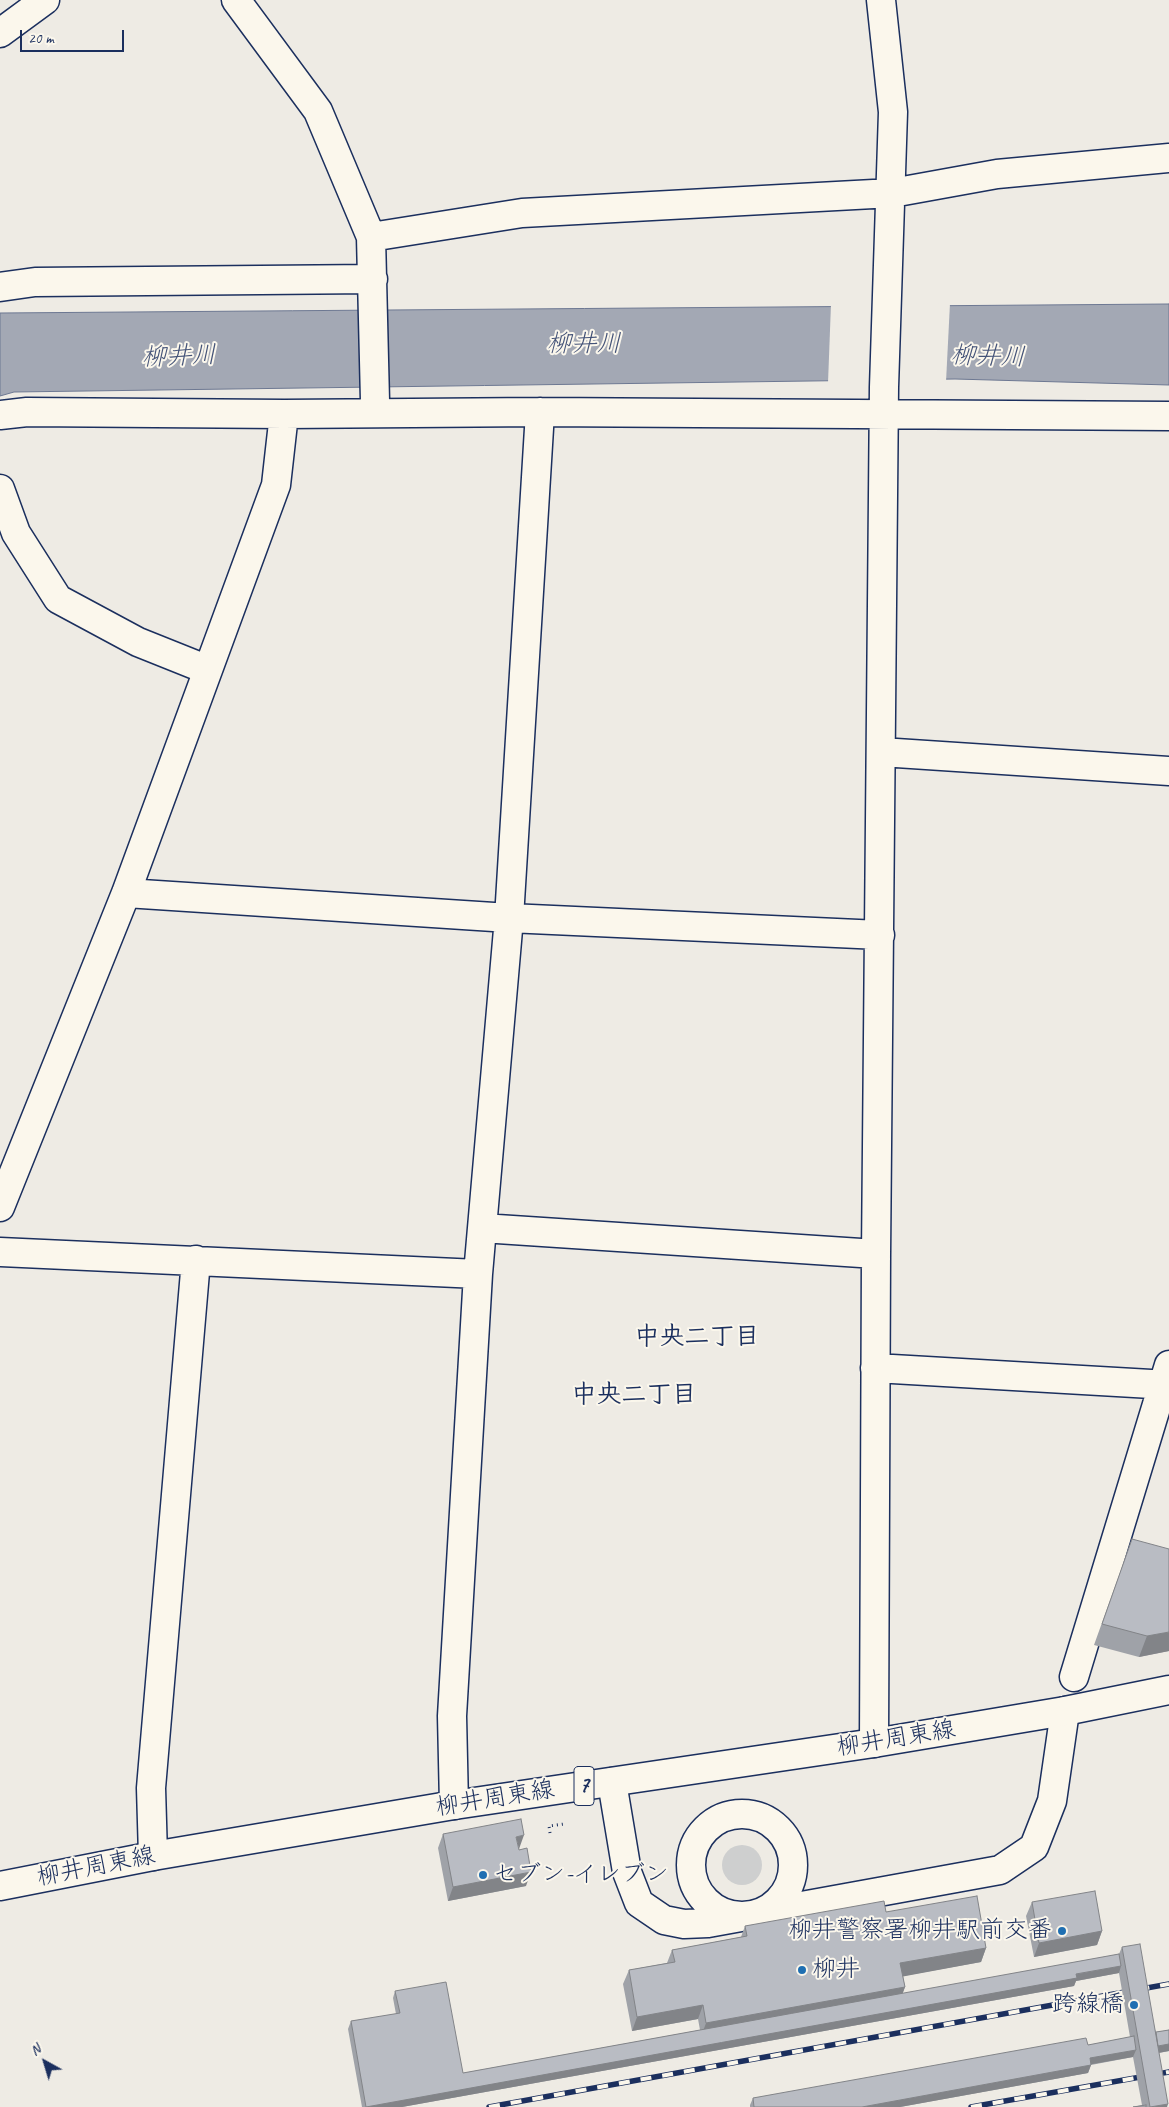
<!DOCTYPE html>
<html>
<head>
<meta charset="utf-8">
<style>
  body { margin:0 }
  #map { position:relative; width:1169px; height:2107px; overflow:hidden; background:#eeebe4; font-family:Caveat,sans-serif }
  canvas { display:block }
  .north { position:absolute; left:20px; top:2037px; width:50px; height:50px; -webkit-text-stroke:4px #fbf7ec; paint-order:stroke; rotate:321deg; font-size:14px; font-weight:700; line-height:20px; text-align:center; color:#1b2f5e }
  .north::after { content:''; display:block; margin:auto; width:18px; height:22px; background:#1b2f5e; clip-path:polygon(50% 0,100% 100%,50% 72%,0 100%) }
  .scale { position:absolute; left:20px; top:30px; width:104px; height:22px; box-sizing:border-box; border:2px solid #1b2f5e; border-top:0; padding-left:6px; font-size:15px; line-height:18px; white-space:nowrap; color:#1b2f5e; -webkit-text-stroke:4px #fbf7ec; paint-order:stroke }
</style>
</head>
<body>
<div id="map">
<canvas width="1169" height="2107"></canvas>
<div class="north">N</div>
<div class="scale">20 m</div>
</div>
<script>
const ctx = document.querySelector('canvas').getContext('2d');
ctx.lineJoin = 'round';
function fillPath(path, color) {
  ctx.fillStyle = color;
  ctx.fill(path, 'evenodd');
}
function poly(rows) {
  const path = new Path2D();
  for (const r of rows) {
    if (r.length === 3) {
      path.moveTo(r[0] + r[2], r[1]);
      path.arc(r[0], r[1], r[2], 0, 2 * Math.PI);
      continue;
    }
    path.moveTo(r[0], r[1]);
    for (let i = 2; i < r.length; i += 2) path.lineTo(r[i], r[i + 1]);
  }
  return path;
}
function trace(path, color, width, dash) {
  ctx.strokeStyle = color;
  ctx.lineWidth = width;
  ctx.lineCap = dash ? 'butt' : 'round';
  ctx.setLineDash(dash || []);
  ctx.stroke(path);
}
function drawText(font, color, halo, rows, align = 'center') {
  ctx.font = font + ' Caveat,"Klee One",sans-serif';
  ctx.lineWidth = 4;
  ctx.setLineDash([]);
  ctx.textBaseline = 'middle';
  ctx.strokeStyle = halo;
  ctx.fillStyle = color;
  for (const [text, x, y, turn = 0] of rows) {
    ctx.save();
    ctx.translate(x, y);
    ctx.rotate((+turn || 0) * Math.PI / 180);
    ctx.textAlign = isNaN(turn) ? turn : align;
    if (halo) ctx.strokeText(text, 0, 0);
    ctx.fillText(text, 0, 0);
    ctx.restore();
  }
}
const green = poly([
  [742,1865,20]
]);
const water = poly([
  [1169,304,1169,385,955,379,14,392,0,396,0,313,1169,304]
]);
const pier = poly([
  [950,303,946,382,828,383,831,304]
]);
const path = poly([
  [550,1833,549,1826,564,1824]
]);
const minor = poly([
  [236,0,318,111,371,237,375,401,371,413],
  [0,33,45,0],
  [371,237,522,213,892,193,997,174,1169,158],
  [0,287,35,282,373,279],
  [0,415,27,412,284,414,540,412,1169,416],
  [0,489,16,533,58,599,138,642,208,670],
  [881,752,1169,771],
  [126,893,509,918,880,935],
  [0,1207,126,893,276,485,284,414],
  [482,1228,876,1254],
  [0,1252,478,1274],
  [875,1368,1169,1385],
  [1074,1677,1169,1365],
  [874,1743,876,1254,884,387,893,112,881,0],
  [612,1782,627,1872,639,1903,664,1920,684,1924,708,1923,1000,1870,1034,1847,1052,1801,1065,1711],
  [454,1805,452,1716,478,1274,509,918,540,412],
  [742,1865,51],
  [153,1856,151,1788,196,1260]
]);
const major = poly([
  [0,1886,153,1856,454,1805,874,1743,1065,1711,1169,1690]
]);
const rail = poly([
  [489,2107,1169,1984],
  [971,2107,1169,2072]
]);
const wall = poly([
  [1132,1539,1169,1651,1139,1657,1094,1645],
  [443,1834,519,1850,526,1886,448,1901,438,1848],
  [1032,1902,1102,1931,1097,1945,1034,1957,1026,1916],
  [886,1912,986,1948,981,1962,903,1976,905,1987,902,1994,1119,1954,1122,1947,1156,2032,1169,2030,1169,2051,1159,2053,1167,2107,1133,2107,1142,2105,1133,2057,1091,2065,1088,2073,900,2107,750,2107,750,2105,753,2098,1088,2045,1130,2037,1119,1973,1076,1981,1074,1986,402,2107,362,2107,348,2029,351,2021,396,2014,393,1998,395,1991,463,2073,700,2030,698,2019,632,2031,623,1984,629,1970,667,1963,672,1950,741,1937,745,1926]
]);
const shadedWall = poly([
  [1169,1632,1169,1651,1139,1657,1147,1636],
  [524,1835,519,1849,516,1837],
  [531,1872,526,1886,448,1901,453,1887],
  [1102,1931,1097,1945,1034,1957,1039,1943],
  [986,1948,981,1962,895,1978,900,1963],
  [1121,1966,1119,1973,1076,1981,1074,1986,402,2107,366,2107],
  [905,1987,900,2001,701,2037,706,2023],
  [703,2005,698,2019,632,2031,637,2017],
  [1169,2044,1169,2051,1152,2054,1155,2047],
  [1136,2050,1133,2057,1087,2065,1090,2058],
  [1091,2065,1088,2073,900,2107,862,2107],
  [1168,2104,1167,2107,1150,2107]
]);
const building = poly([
  [1132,1539,1169,1549,1169,1632,1147,1636,1102,1624,1132,1539],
  [521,1819,524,1835,516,1837,519,1850,527,1848,531,1872,453,1887,443,1834,521,1819],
  [1095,1891,1102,1931,1039,1943,1032,1902,1095,1891],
  [977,1896,986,1948,900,1963,905,1987,706,2023,703,2005,637,2017,629,1970,675,1962,672,1950,747,1936,745,1926,884,1901,886,1912,977,1896],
  [1140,1944,1168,2104,1150,2107,1122,1947,1140,1944],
  [1119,1954,1121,1966,1076,1974,1077,1978,366,2107,351,2021,400,2013,395,1991,446,1982,463,2073,1119,1954],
  [1169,2030,1169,2044,1158,2046,1156,2032,1169,2030],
  [1134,2036,1136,2050,1090,2058,1091,2065,862,2107,754,2107,753,2098,1086,2038,1088,2045,1134,2036],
  [1146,2105,1146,2107,1133,2107,1146,2105]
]);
const markers = [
  [483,1875,5,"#1f6fb2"],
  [1062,1931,5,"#1f6fb2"],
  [802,1970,5,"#1f6fb2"],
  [1134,2005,5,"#1f6fb2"]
];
const shields = [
  [584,1786,20]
];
const shieldNames = [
  ["7",584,1786]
];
const streetNames = [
  ["柳井周東線",896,1739,-9],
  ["柳井周東線",495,1799,-9],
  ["柳井周東線",96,1867,-11]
];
const poiNames = [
  ["セブン-イレブン",493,1875],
  ["柳井警察署柳井駅前交番",1052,1931,"right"],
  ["柳井",812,1970],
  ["跨線橋",1124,2005,"right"]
];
const waterNames = [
  ["柳井川",584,344],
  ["柳井川",179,357,-2],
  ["柳井川",988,357,2]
];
const neighbourhoodNames = [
  ["中央二丁目",697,1337],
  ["中央二丁目",634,1395]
];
fillPath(green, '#cecfcf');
fillPath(water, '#a3a8b4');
trace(water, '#6d7892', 1);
fillPath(pier, '#eeebe4');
trace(minor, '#1b2f5e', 31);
trace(major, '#1b2f5e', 31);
trace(path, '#1b2f5e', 3, [1, 4]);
trace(minor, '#fbf7ec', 28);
trace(major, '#fbf7ec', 28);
trace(rail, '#1b2f5e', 5.5);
trace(rail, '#fbf7ec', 4, [11]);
fillPath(wall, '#9fa2a8');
fillPath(shadedWall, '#828488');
fillPath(building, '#b9bcc3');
trace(building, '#828488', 1);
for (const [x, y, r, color] of markers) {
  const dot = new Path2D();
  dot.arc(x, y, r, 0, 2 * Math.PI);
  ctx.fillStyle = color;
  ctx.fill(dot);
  trace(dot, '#fbf7ec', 2);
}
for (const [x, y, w] of shields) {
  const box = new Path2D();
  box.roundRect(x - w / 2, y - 19.5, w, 39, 4);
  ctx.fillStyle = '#fbf7ec';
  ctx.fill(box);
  trace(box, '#1b2f5e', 1);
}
drawText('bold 22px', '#1b2f5e', null, shieldNames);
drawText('24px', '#1b2f5e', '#fbf7ec', streetNames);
drawText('24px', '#1b2f5e', '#fbf7ec', poiNames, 'left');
drawText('italic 25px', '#445378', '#fbf7ec', waterNames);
drawText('bold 25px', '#1b2f5e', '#fbf7ec', neighbourhoodNames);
</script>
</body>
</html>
